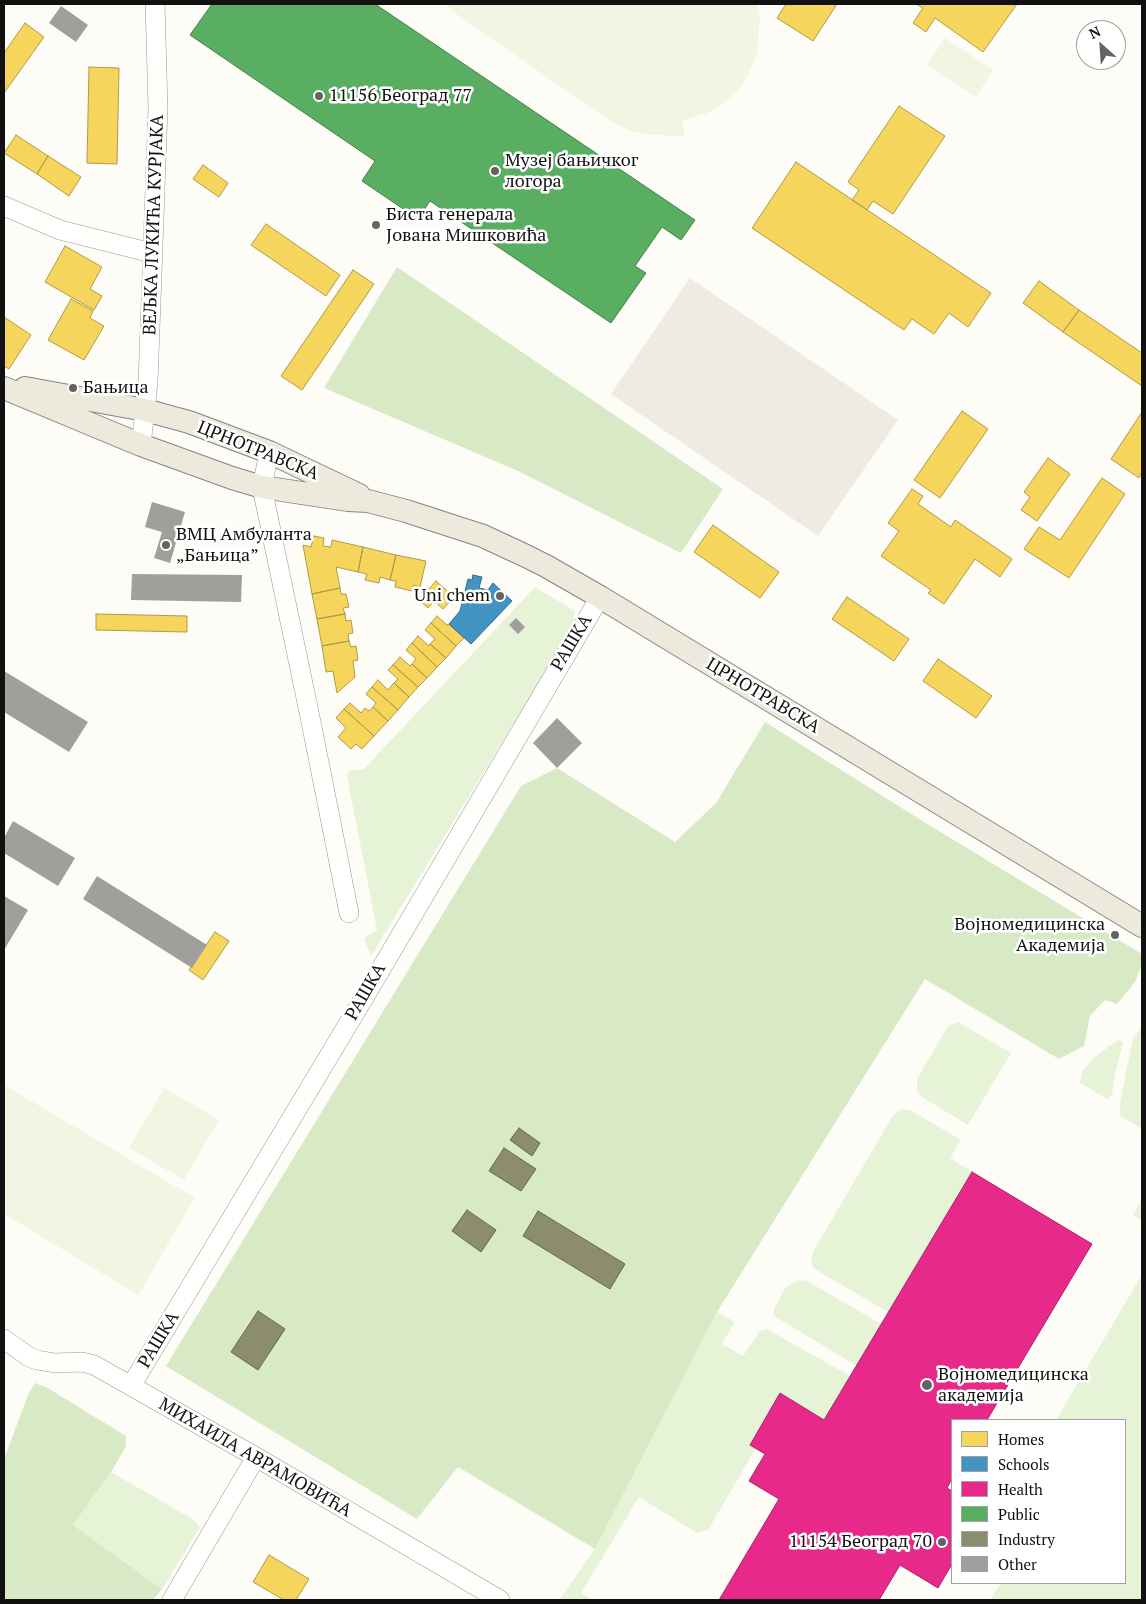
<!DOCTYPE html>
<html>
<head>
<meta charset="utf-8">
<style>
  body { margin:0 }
  #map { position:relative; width:1146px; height:1604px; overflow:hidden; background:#fdfcf7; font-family:"PT Serif",serif }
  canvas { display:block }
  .frame { position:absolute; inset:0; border:5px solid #111; pointer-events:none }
  .legend { position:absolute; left:951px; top:1419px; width:175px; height:165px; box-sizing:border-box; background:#fff; border:1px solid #a0a0a0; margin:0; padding:6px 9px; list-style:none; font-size:15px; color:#111 }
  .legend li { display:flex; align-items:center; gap:10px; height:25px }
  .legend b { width:25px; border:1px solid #a0a0a0 }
  .north { position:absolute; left:1076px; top:20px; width:50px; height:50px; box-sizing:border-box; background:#fff; border:1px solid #a0a0a0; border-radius:50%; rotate:334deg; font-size:14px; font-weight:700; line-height:20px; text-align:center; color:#111 }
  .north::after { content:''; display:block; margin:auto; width:18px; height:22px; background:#646362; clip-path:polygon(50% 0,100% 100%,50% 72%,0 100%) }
</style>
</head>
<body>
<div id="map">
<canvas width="1146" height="1604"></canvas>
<div class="frame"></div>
<ul class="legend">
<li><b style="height:14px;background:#f6d55c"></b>Homes</li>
<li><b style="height:14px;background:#4393c3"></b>Schools</li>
<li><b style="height:14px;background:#e7298a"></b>Health</li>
<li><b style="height:14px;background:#5aae61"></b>Public</li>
<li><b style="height:14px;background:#8c8c6e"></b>Industry</li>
<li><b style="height:14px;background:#a19f9c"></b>Other</li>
</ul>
<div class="north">N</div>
</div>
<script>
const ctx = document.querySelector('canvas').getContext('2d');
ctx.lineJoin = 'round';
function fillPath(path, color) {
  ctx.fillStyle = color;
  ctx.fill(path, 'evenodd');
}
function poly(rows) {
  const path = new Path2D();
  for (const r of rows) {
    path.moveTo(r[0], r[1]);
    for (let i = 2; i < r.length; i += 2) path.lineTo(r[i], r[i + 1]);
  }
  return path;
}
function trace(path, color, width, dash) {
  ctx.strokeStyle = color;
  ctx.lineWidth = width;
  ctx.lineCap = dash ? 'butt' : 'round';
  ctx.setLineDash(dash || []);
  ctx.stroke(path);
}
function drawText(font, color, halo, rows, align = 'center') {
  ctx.font = font + ' "PT Serif",serif';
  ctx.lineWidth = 5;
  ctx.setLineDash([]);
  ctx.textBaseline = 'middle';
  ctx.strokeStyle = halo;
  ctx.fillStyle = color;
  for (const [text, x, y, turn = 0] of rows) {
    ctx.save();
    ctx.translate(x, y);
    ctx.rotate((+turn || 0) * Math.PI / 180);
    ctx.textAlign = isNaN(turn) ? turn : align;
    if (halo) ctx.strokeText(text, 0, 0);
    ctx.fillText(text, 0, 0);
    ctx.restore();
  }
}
const green = poly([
  [535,587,575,611,571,630,371,956,364,938,377,930,347,776,349,771,364,769],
  [958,1022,1011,1053,968,1125,922,1097,917,1091,917,1079,948,1026],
  [1142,1027,1142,1129,1120,1116,1120,1103,1133,1038],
  [1119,1039,1123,1043,1115,1074,1112,1094,1107,1099,1080,1083,1082,1071,1096,1056],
  [902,1109,910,1110,961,1140,950,1158,972,1172,888,1312,813,1268,811,1259,814,1250,894,1114],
  [1142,1199,1142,1217,1141,1220,1133,1215],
  [1140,1278,1142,1280,1142,1600,990,1600,1001,1583,1125,1583,1125,1420,1056,1420],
  [798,1280,807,1281,881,1324,857,1366,774,1316,774,1309,786,1287],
  [717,1312,735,1322,722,1344,743,1356,760,1331,767,1329,850,1376,824,1420,780,1394,750,1444,756,1448,708,1530,697,1533,639,1497,581,1593,593,1600,559,1600,595,1549],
  [111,1472,194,1520,200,1528,162,1589,73,1525]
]);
const forest = poly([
  [397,267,723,489,681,553,518,471,324,388],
  [765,722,924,822,1142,954,1142,965,1135,982,1117,1004,1105,1000,1090,1016,1084,1046,1059,1059,925,979,717,1312,595,1549,458,1467,417,1519,166,1366,521,786,557,768,675,842,716,803],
  [35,1383,46,1387,126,1436,126,1446,121,1455,111,1472,73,1525,162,1589,153,1600,4,1600,4,1459,28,1395]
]);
const pitch = poly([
  [446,4,757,4,760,17,757,54,749,73,738,91,722,104,707,113,683,120,684,136,655,135,633,132,607,119,459,16],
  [945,38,993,70,976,97,927,65],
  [4,1085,195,1198,138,1295,4,1214],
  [164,1088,219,1120,184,1180,129,1148]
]);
const plaza = poly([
  [690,278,898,420,818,536,611,394]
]);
const homes = poly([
  [786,4,837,4,813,41,777,18,786,4],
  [916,4,1017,4,983,52,935,18,926,32,913,23,923,8,916,4],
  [25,23,44,37,4,93,4,53,25,23],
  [89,67,119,68,117,164,87,163,89,67],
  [899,106,945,136,893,214,873,201,867,210,852,200,859,190,848,182,899,106],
  [16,135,48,156,37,174,4,153,16,135],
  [48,156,81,177,69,196,37,174,48,156],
  [796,162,991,293,968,327,949,313,934,334,912,319,904,330,752,228,796,162],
  [203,165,228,183,219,197,193,179,203,165],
  [266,224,340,275,326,296,251,245,266,224],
  [65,246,102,267,90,289,102,296,94,310,45,282,65,246],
  [353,270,374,284,302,390,281,376,353,270],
  [1039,281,1079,310,1063,332,1023,303,1039,281],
  [71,299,93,311,90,318,104,326,84,360,48,340,71,299],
  [1079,310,1142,353,1142,386,1063,332,1079,310],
  [4,317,31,335,9,369,4,366,4,317],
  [962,411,988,429,940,498,914,480,962,411],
  [1142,412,1142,472,1139,478,1111,459,1142,412],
  [1048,458,1070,474,1037,521,1021,510,1030,497,1024,492,1048,458],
  [1102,478,1125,494,1069,578,1024,549,1039,527,1060,540,1102,478],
  [912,489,923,496,918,504,951,527,955,520,1012,559,1000,577,975,559,944,604,928,593,931,590,881,556,899,531,888,523,912,489],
  [713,525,779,572,760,598,694,552,713,525],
  [314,536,324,538,323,546,331,547,332,540,363,547,358,572,336,567,340,588,312,594,303,545,311,547,314,536],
  [363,547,396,555,390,580,380,577,379,583,365,580,367,574,358,572,363,547],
  [396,555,426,561,420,587,413,585,412,591,395,587,396,581,390,580,396,555],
  [436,581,454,597,443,609,434,601,428,608,419,600,436,581],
  [340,588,341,594,346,594,349,607,343,608,345,614,317,619,312,594,340,588],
  [847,597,909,639,894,661,832,619,847,597],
  [96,614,187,616,187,632,96,630,96,614],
  [345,614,346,621,351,620,353,633,348,634,349,641,322,646,317,619,345,614],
  [437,616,447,625,449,624,464,638,456,646,431,623,437,616],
  [431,623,456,646,446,658,430,644,435,639,425,630,431,623],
  [418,636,429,646,430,644,446,658,437,667,412,643,418,636],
  [349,641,351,647,356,646,358,660,353,661,355,677,337,693,333,671,326,672,322,646,349,641],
  [412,643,437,667,427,678,412,664,416,659,406,650,412,643],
  [400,657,410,666,412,664,427,678,418,687,393,665,400,657],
  [938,659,992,696,976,718,923,681,938,659],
  [393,665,418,687,409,697,394,683,398,679,388,670,393,665],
  [378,680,388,690,394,683,409,697,398,710,372,687,378,680],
  [372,687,398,710,388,721,373,707,376,703,366,694,372,687],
  [350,703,361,713,365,708,369,711,373,707,388,721,374,736,344,709,350,703],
  [344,709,374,736,362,749,356,744,351,749,338,737,346,728,336,718,344,709],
  [215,932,229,941,203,980,189,970,215,932],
  [269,1555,309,1579,296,1600,284,1600,253,1582,269,1555]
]);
const schools = poly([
  [473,575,482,577,479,588,488,590,493,583,512,601,471,644,449,624,460,611,468,579,472,580,473,575]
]);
const health = poly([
  [972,1172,1092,1244,987,1420,952,1420,952,1479,947,1488,952,1491,952,1564,938,1588,900,1565,879,1600,719,1600,779,1499,749,1481,765,1454,750,1445,780,1393,824,1420,972,1172]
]);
const public = poly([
  [212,4,375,4,695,220,681,240,662,227,635,266,646,273,611,323,430,201,418,219,362,181,375,161,190,35,212,4]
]);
const industry = poly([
  [519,1128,540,1143,532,1156,510,1140,519,1128],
  [504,1148,536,1169,521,1191,489,1171,504,1148],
  [467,1210,496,1230,481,1252,452,1231,467,1210],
  [538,1211,625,1264,610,1289,523,1236,538,1211],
  [258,1311,285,1329,258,1370,231,1352,258,1311]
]);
const building = poly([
  [61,6,88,25,76,42,49,23],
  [152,502,185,512,170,563,154,558,162,532,145,527],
  [132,574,242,575,241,602,131,600],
  [516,618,525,627,518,634,509,625],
  [4,671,88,722,69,752,4,712],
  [557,718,582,743,557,768,533,743],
  [13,821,75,858,58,886,4,853,4,838],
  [97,876,207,945,192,968,83,899],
  [4,896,28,910,4,950]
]);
const minor = poly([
  [4,206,60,230,152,253],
  [141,445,148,383,158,108,155,4],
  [269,452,262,487,264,497,310,717,349,913],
  [4,1339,29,1357,37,1360,55,1363,82,1362,94,1365,256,1457,500,1600],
  [131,1386,368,991,600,597],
  [172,1600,256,1457]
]);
const major = poly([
  [4,388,141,445,232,478,262,487,348,500,368,501,406,511,483,536,526,556,546,566,600,597,1142,926],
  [25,388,145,410,189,422,269,452,359,495]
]);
const markers = [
  [319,96,5,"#646362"],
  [495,171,5,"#646362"],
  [376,225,5,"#646362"],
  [73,388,5,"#646362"],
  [166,545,5,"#646362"],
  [500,596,5,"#646362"],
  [1115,935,5,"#646362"],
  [927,1385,6,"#646362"],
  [942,1542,5,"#646362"]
];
const poiNames = [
  ["11156 Београд 77",329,96],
  ["Музеј бањичког",505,161],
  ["логора",505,182],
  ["Биста генерала",386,215],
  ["Јована Мишковића",386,236],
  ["Бањица",83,388],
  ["ВМЦ Амбуланта",176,535],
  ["„Бањица”",176,556],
  ["Uni chem",490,596,"right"],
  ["Војномедицинска",1105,925,"right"],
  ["Академија",1105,946,"right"],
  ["Војномедицинска",938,1375],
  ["академија",938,1396],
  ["11154 Београд 70",932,1542,"right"]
];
const streetNames = [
  ["ВЕЉКА ЛУКИЋА КУРЈАКА",154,225,-88],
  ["ЦРНОТРАВСКА",258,451,22],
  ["РАШКА",572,643,-59],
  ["ЦРНОТРАВСКА",763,696,31],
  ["РАШКА",366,992,-60],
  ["РАШКА",159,1340,-59],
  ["МИХАИЛА АВРАМОВИЋА",255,1458,30]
];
fillPath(green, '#e7f3d7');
fillPath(forest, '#d8eac5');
fillPath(pitch, '#f0f6e1');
fillPath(plaza, '#edebe2');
fillPath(homes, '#f6d55c');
trace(homes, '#b19a46', 1);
fillPath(schools, '#4393c3');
trace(schools, '#346c8e', 1);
fillPath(health, '#e7298a');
trace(health, '#a72266', 1);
fillPath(public, '#5aae61');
trace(public, '#447f49', 1);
fillPath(industry, '#8c8c6e');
trace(industry, '#676752', 1);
fillPath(building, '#a19f9c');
trace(minor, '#979795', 20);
trace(major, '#858482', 24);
trace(minor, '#fffffe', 19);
trace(major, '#ede9dc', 22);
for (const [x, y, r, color] of markers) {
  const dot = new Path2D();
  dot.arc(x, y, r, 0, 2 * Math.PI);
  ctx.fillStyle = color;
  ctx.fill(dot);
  trace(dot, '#fff', 2);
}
drawText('18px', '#111', '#fff', poiNames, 'left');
drawText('18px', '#111', '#fff', streetNames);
</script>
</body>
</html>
